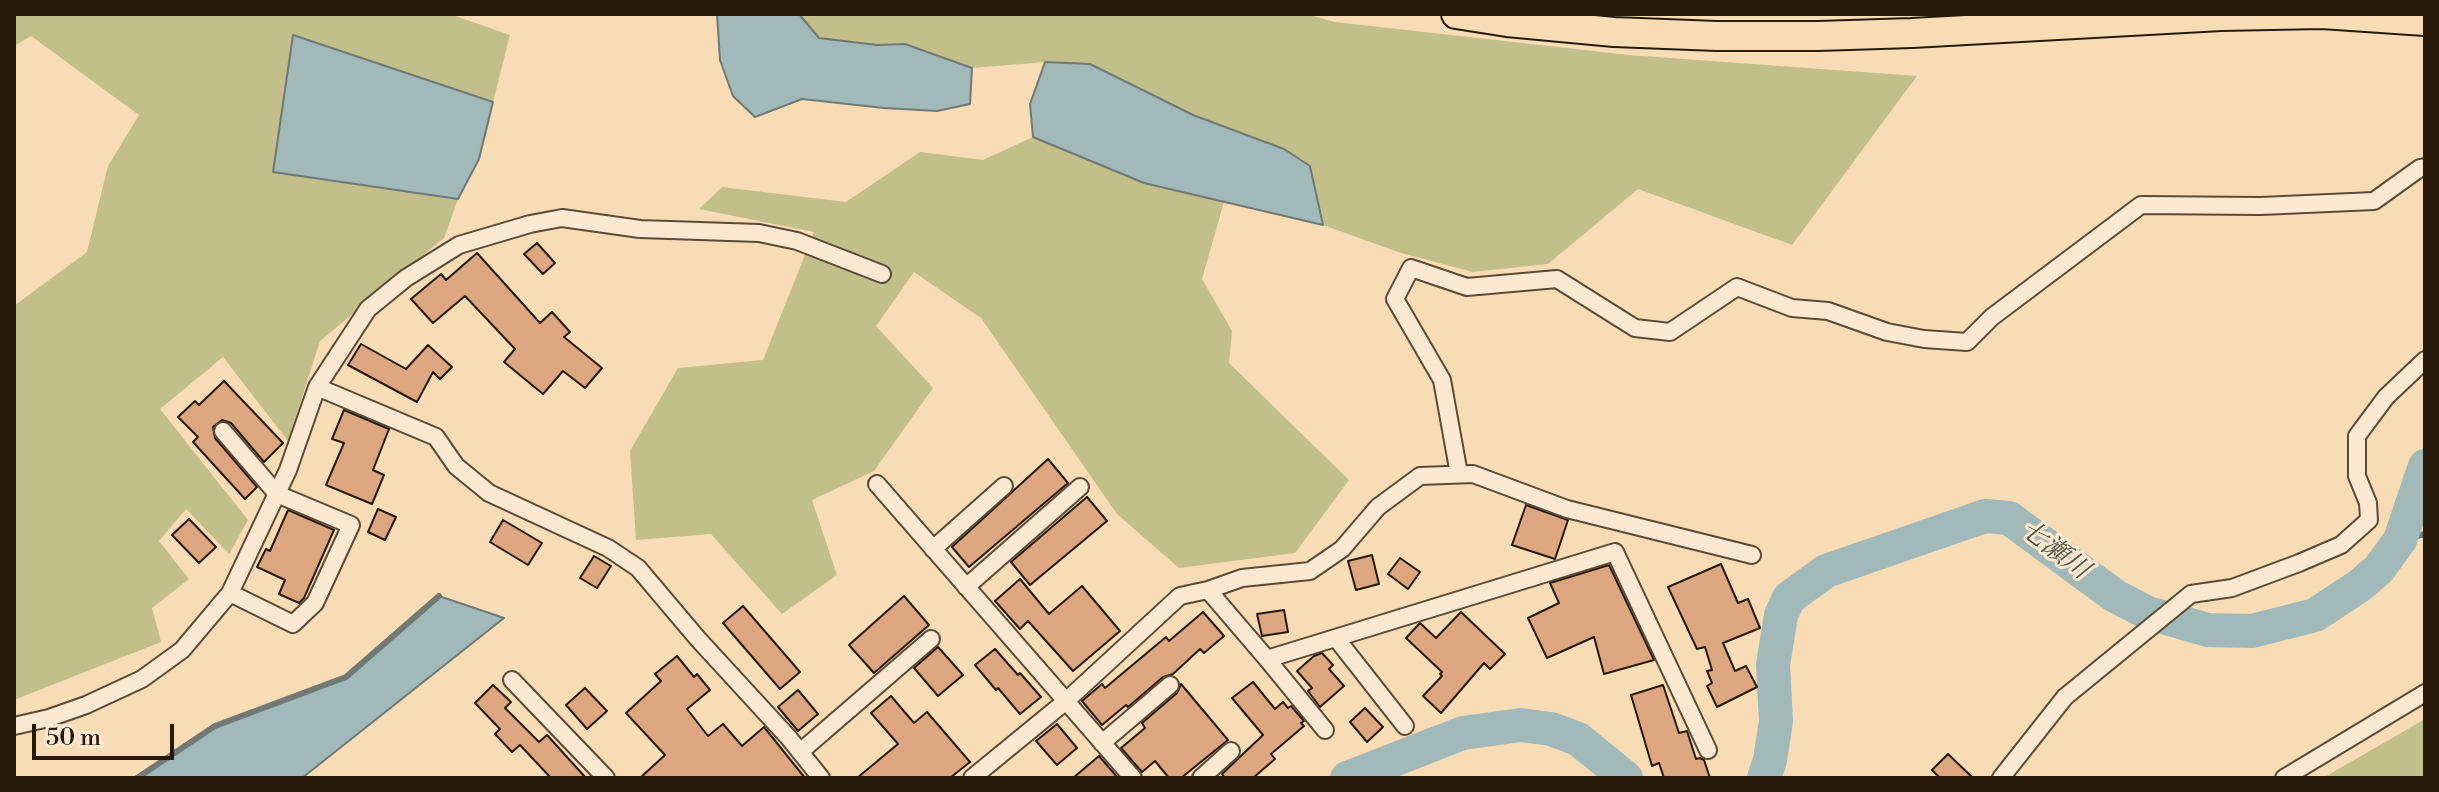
<!DOCTYPE html>
<html>
<head>
<meta charset="utf-8">
<style>
  body { margin:0 }
  #map { position:relative; width:2439px; height:792px; overflow:hidden; background:#f7dcb6; font-family:"Libre Bodoni",serif }
  canvas { display:block }
  .frame { position:absolute; inset:0; border:16px solid #271a0b; pointer-events:none }
  .scale { position:absolute; left:32px; top:724px; width:142px; height:36px; box-sizing:border-box; border:4px solid #271a0b; border-top:0; padding-left:10px; font-size:24px; line-height:28px; white-space:nowrap; color:#271a0b; -webkit-text-stroke:6px #fae8d0; paint-order:stroke }
</style>
</head>
<body>
<div id="map">
<canvas width="2439" height="792"></canvas>
<div class="frame"></div>
<div class="scale">50 m</div>
</div>
<script>
const ctx = document.querySelector('canvas').getContext('2d');
ctx.lineJoin = 'round';
function fillPath(path, color) {
  ctx.fillStyle = color;
  ctx.fill(path, 'evenodd');
}
function poly(rows) {
  const path = new Path2D();
  for (const r of rows) {
    path.moveTo(r[0], r[1]);
    for (let i = 2; i < r.length; i += 2) path.lineTo(r[i], r[i + 1]);
  }
  return path;
}
function trace(path, color, width, dash) {
  ctx.strokeStyle = color;
  ctx.lineWidth = width;
  ctx.lineCap = dash ? 'butt' : 'round';
  ctx.setLineDash(dash || []);
  ctx.stroke(path);
}
function drawText(font, color, halo, rows, align = 'center') {
  ctx.font = font + ' "Libre Bodoni","Noto Serif JP",serif';
  ctx.lineWidth = 6;
  ctx.setLineDash([]);
  ctx.textBaseline = 'middle';
  ctx.strokeStyle = halo;
  ctx.fillStyle = color;
  for (const [text, x, y, turn = 0] of rows) {
    ctx.save();
    ctx.translate(x, y);
    ctx.rotate((+turn || 0) * Math.PI / 180);
    ctx.textAlign = isNaN(turn) ? turn : align;
    if (halo) ctx.strokeText(text, 0, 0);
    ctx.fillText(text, 0, 0);
    ctx.restore();
  }
}
const green = poly([
  [14,14,450,14,510,35,493,102,293,35,273,172,458,199,444,238,320,341,288,441,223,357,160,409,248,520,229,554,186,509,159,541,189,579,152,608,161,642,14,700,14,306,87,252,108,166,139,115,31,36,14,46],
  [799,14,1306,14,1335,22,1629,55,1917,76,1792,245,1638,189,1548,264,1473,272,1401,253,1323,225,1310,166,1284,149,1193,115,1090,64,1045,62,972,68,905,44,877,45,819,38],
  [1033,137,1144,183,1224,202,1202,279,1232,331,1229,363,1349,480,1295,553,1179,568,1117,514,981,318,914,272,876,326,933,388,874,471,812,500,837,575,782,614,711,534,636,540,630,451,678,368,763,360,814,232,699,209,722,187,846,202,920,152,983,160],
  [2425,719,2425,778,2323,778]
]);
const water = poly([
  [717,14,799,14,819,38,877,45,905,44,972,68,970,104,937,111,884,108,802,99,755,117,733,96,720,60,717,14],
  [293,35,493,102,479,159,458,199,273,172,293,35],
  [1045,62,1090,64,1193,115,1284,149,1310,166,1323,225,1144,183,1033,137,1030,104,1045,62],
  [439,596,504,618,302,778,137,778,215,726,346,677,439,596]
]);
const stream = poly([
  [2400,540,2425,534],
  [137,778,215,726,346,677,439,596]
]);
const river = poly([
  [1347,778,1463,733,1521,725,1551,729,1578,739,1626,778],
  [1764,778,1770,760,1776,721,1773,665,1781,615,1789,598,1826,571,1985,516,2009,518,2115,596,2148,613,2208,630,2252,631,2315,615,2359,586,2379,569,2400,540,2425,466]
]);
const building = poly([
  [537,243,555,263,543,274,524,254,537,243],
  [477,253,540,323,552,312,570,332,564,337,602,368,585,388,563,371,543,394,504,362,515,349,465,296,433,323,411,299,441,274,446,280,477,253],
  [361,344,406,369,428,345,452,367,440,379,433,372,417,402,348,365,361,344],
  [224,381,283,443,264,462,231,423,222,420,213,427,215,438,257,487,245,499,193,442,198,437,178,417,195,401,199,405,224,381],
  [344,410,389,429,373,470,384,475,372,504,326,485,344,443,332,439,344,410],
  [1048,459,1068,483,969,567,952,547,1048,459],
  [1087,497,1107,521,1030,585,1011,562,1087,497],
  [1526,505,1568,520,1555,559,1512,545,1526,505],
  [378,509,396,517,385,540,368,532,378,509],
  [288,510,334,530,304,598,299,603,279,594,285,580,257,567,266,549,270,551,288,510],
  [189,519,216,547,199,563,172,535,189,519],
  [503,520,542,543,528,565,490,542,503,520],
  [1372,555,1379,584,1356,590,1348,561,1372,555],
  [594,556,611,566,597,588,580,578,594,556],
  [1400,558,1420,572,1408,589,1388,574,1400,558],
  [1721,564,1738,603,1748,599,1760,628,1723,643,1735,671,1746,666,1757,687,1717,707,1707,686,1712,683,1707,671,1712,670,1705,647,1697,649,1668,587,1721,564],
  [1609,565,1654,660,1604,674,1594,637,1547,658,1528,618,1559,603,1550,583,1609,565],
  [1020,579,1049,614,1082,586,1120,631,1073,671,1028,621,1020,629,995,601,1020,579],
  [904,596,929,625,874,673,849,645,904,596],
  [743,606,800,672,780,689,723,623,743,606],
  [1284,610,1288,632,1262,636,1257,614,1284,610],
  [1203,612,1224,636,1204,653,1200,649,1173,674,1163,677,1128,707,1126,705,1102,725,1082,701,1102,684,1105,688,1166,637,1169,641,1203,612],
  [1461,612,1505,654,1490,669,1484,663,1441,713,1423,696,1442,676,1440,674,1442,672,1406,638,1420,623,1436,638,1461,612],
  [938,647,963,675,938,696,914,668,938,647],
  [995,649,1018,675,1020,673,1041,697,1020,714,998,688,996,690,975,665,995,649],
  [1322,653,1333,665,1329,669,1344,686,1320,707,1308,691,1312,688,1297,671,1314,656,1322,653],
  [677,656,694,677,697,674,710,690,687,709,708,736,723,724,742,746,764,727,805,778,640,778,665,755,626,713,661,681,655,674,677,656],
  [1253,682,1275,709,1283,702,1288,708,1291,706,1304,721,1301,723,1304,726,1271,754,1275,759,1253,778,1225,778,1222,774,1263,735,1232,698,1253,682],
  [1181,684,1228,740,1181,778,1169,778,1155,761,1142,772,1121,748,1145,728,1142,723,1177,693,1181,684],
  [493,685,511,702,505,708,539,742,547,735,586,778,551,778,520,745,512,752,495,734,500,729,475,703,493,685],
  [1663,685,1679,733,1687,731,1696,759,1700,758,1704,760,1710,778,1664,778,1659,763,1652,766,1631,695,1663,685],
  [585,688,607,711,587,729,566,705,585,688],
  [798,690,818,714,798,731,778,707,798,690],
  [891,696,914,723,927,712,970,762,950,778,857,778,898,744,871,713,891,696],
  [1365,708,1383,727,1367,742,1350,722,1365,708],
  [1057,724,1077,748,1057,765,1036,741,1057,724],
  [1948,754,1973,778,1940,778,1932,770,1948,754],
  [1099,756,1118,778,1073,778,1099,756]
]);
const minor = poly([
  [317,387,436,437,456,466,489,493,608,548,638,568,698,639,789,738,821,778],
  [223,431,277,494,351,525,315,603,293,624,230,593],
  [1459,474,1442,380,1395,299,1411,268,1467,287,1557,279,1635,328,1670,332,1737,287,1792,308,1828,311,1887,332,1924,339,1967,342,1992,317,2141,205,2261,206,2374,201,2420,168,2425,167],
  [877,484,1133,778],
  [933,549,1004,486],
  [966,587,1080,487],
  [1208,590,1267,659,1615,552,1708,750],
  [1336,638,1405,726],
  [1267,659,1325,730],
  [512,680,606,778],
  [14,726,49,718,86,705,142,679,182,650,230,593,288,470,317,387,368,309,406,278,459,245,530,224,562,218,640,229,759,233,797,241,882,274],
  [1102,743,1170,685],
  [800,752,931,639],
  [972,778,1066,701,1180,596,1208,590,1242,578,1310,571,1342,549,1378,507,1420,476,1473,474,1567,509,1752,555],
  [1201,778,1231,751],
  [2001,778,2065,697,2191,594,2232,588,2299,563,2341,545,2369,520,2368,503,2357,476,2357,436,2386,397,2425,360],
  [2284,778,2425,693]
]);
const motorway = poly([
  [1456,14,1507,22,1614,32,1717,36,1818,36,1912,33,2221,16,2322,14,2425,21]
]);
const waterNames = [
  ["七瀬川",2054,551,37]
];
fillPath(green, '#c2bf8a');
fillPath(water, '#a1b9b8');
trace(water, '#707973', 2);
trace(stream, '#707973', 6);
trace(river, '#a1b9b8', 34);
fillPath(building, '#dca680');
trace(building, '#271a0b', 2);
trace(minor, '#5b4a36', 20);
trace(motorway, '#271a0b', 32);
trace(minor, '#fae8d0', 16);
trace(motorway, '#f7dcb6', 28);
drawText('italic 26px', '#525248', '#fae8d0', waterNames);
</script>
</body>
</html>
